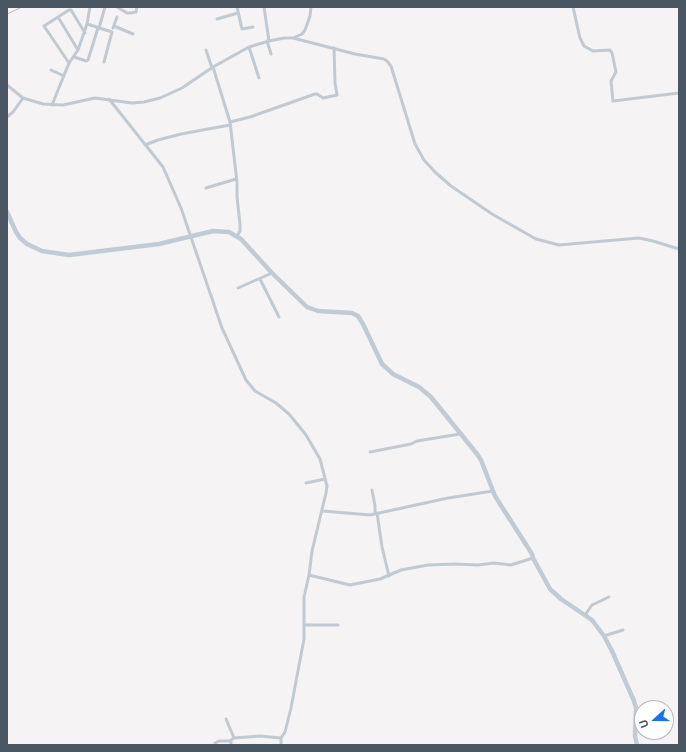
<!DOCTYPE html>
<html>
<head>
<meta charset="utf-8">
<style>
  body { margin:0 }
  #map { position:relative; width:686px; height:752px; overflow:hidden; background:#f5f3f3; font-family:"Public Sans",sans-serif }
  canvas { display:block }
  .frame { position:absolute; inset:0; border:8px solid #4a5661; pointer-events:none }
  .north { position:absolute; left:634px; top:700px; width:40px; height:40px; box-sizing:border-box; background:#fff; border:1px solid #b7bbc0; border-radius:50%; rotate:249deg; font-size:11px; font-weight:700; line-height:16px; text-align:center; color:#4a5661 }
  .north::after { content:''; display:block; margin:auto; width:14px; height:18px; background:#1a73e8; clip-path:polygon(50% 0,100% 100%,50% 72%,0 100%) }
</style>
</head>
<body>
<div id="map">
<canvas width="686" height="752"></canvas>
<div class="frame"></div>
<div class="north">U</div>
</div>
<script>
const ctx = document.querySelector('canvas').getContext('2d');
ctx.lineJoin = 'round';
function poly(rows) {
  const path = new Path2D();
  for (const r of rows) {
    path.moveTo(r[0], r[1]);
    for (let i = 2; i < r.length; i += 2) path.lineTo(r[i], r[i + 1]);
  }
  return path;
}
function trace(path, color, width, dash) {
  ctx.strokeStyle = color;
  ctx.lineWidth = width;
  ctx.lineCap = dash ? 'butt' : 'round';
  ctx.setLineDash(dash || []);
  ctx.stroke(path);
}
const street = poly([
  [117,7,127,13,131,13,136,12,137,7],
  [237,7,242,29,253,27],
  [264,7,269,41],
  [573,7,580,38,584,46,593,51,610,50,612,53,616,72,611,81,613,101,679,93],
  [58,17,78,50],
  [217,19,238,13],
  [87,24,112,32,104,62],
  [114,26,133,34],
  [99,28,105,7],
  [113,28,117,17],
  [293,38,302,34,305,30,310,16,311,7],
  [267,41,271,54],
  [249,47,259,78],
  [206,50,212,68],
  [74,57,86,61,88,60,98,28],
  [69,63,44,26,69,10,71,10,85,33],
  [213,67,230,122],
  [51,70,64,76],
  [7,85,23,98,43,104,63,105,95,98,132,103,144,102,160,98,182,88,213,67,249,47,269,41,284,38,293,38,355,54,384,59,387,61,391,66,415,144,424,160,436,173,451,186,492,214,536,239,559,245,639,238,653,241,679,249],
  [109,99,163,167,181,208,222,328,246,380,255,391,276,403,289,414,306,435,320,459,327,486,326,493,312,551,309,575,304,597,304,639,291,708,285,732,281,738,281,745],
  [52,105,69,63,78,50,87,24,90,7],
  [7,117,13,112,23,98],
  [145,145,158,140,181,134,230,125],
  [206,188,236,179],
  [237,236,240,231,240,224,237,197,237,182,230,122,250,117,315,94,317,94,323,98,337,95,335,83,334,48],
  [260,279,279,317],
  [238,288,272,273],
  [370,452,411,444,417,441,460,434],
  [306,483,325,479],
  [372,490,375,506,375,514],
  [323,511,370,515,448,498,493,491],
  [377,513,382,547,389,576],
  [309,575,350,585,380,579,401,570,428,565,455,564,478,565,494,563,511,565,533,558],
  [585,615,592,605,609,597],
  [304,625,338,625],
  [604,636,623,630],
  [226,719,234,738],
  [215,743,219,741,230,741],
  [231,745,231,740,234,738,260,736,281,738]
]);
const secondary = poly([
  [7,212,16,232,20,238,27,244,42,251,69,255,159,244,213,231,229,232,241,239,272,273,307,307,318,311,352,313,358,316,363,324,382,364,393,374,419,387,431,397,477,454,481,460,495,496,532,554,533,558,550,589,561,599,592,620,604,636,612,651,634,701,636,708,635,736,637,745]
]);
const rail = poly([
  [7,14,22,7]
]);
trace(street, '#c1cad2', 3);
trace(secondary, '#c1cbd6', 4.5);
trace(rail, '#b5b8bd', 1);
</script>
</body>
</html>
